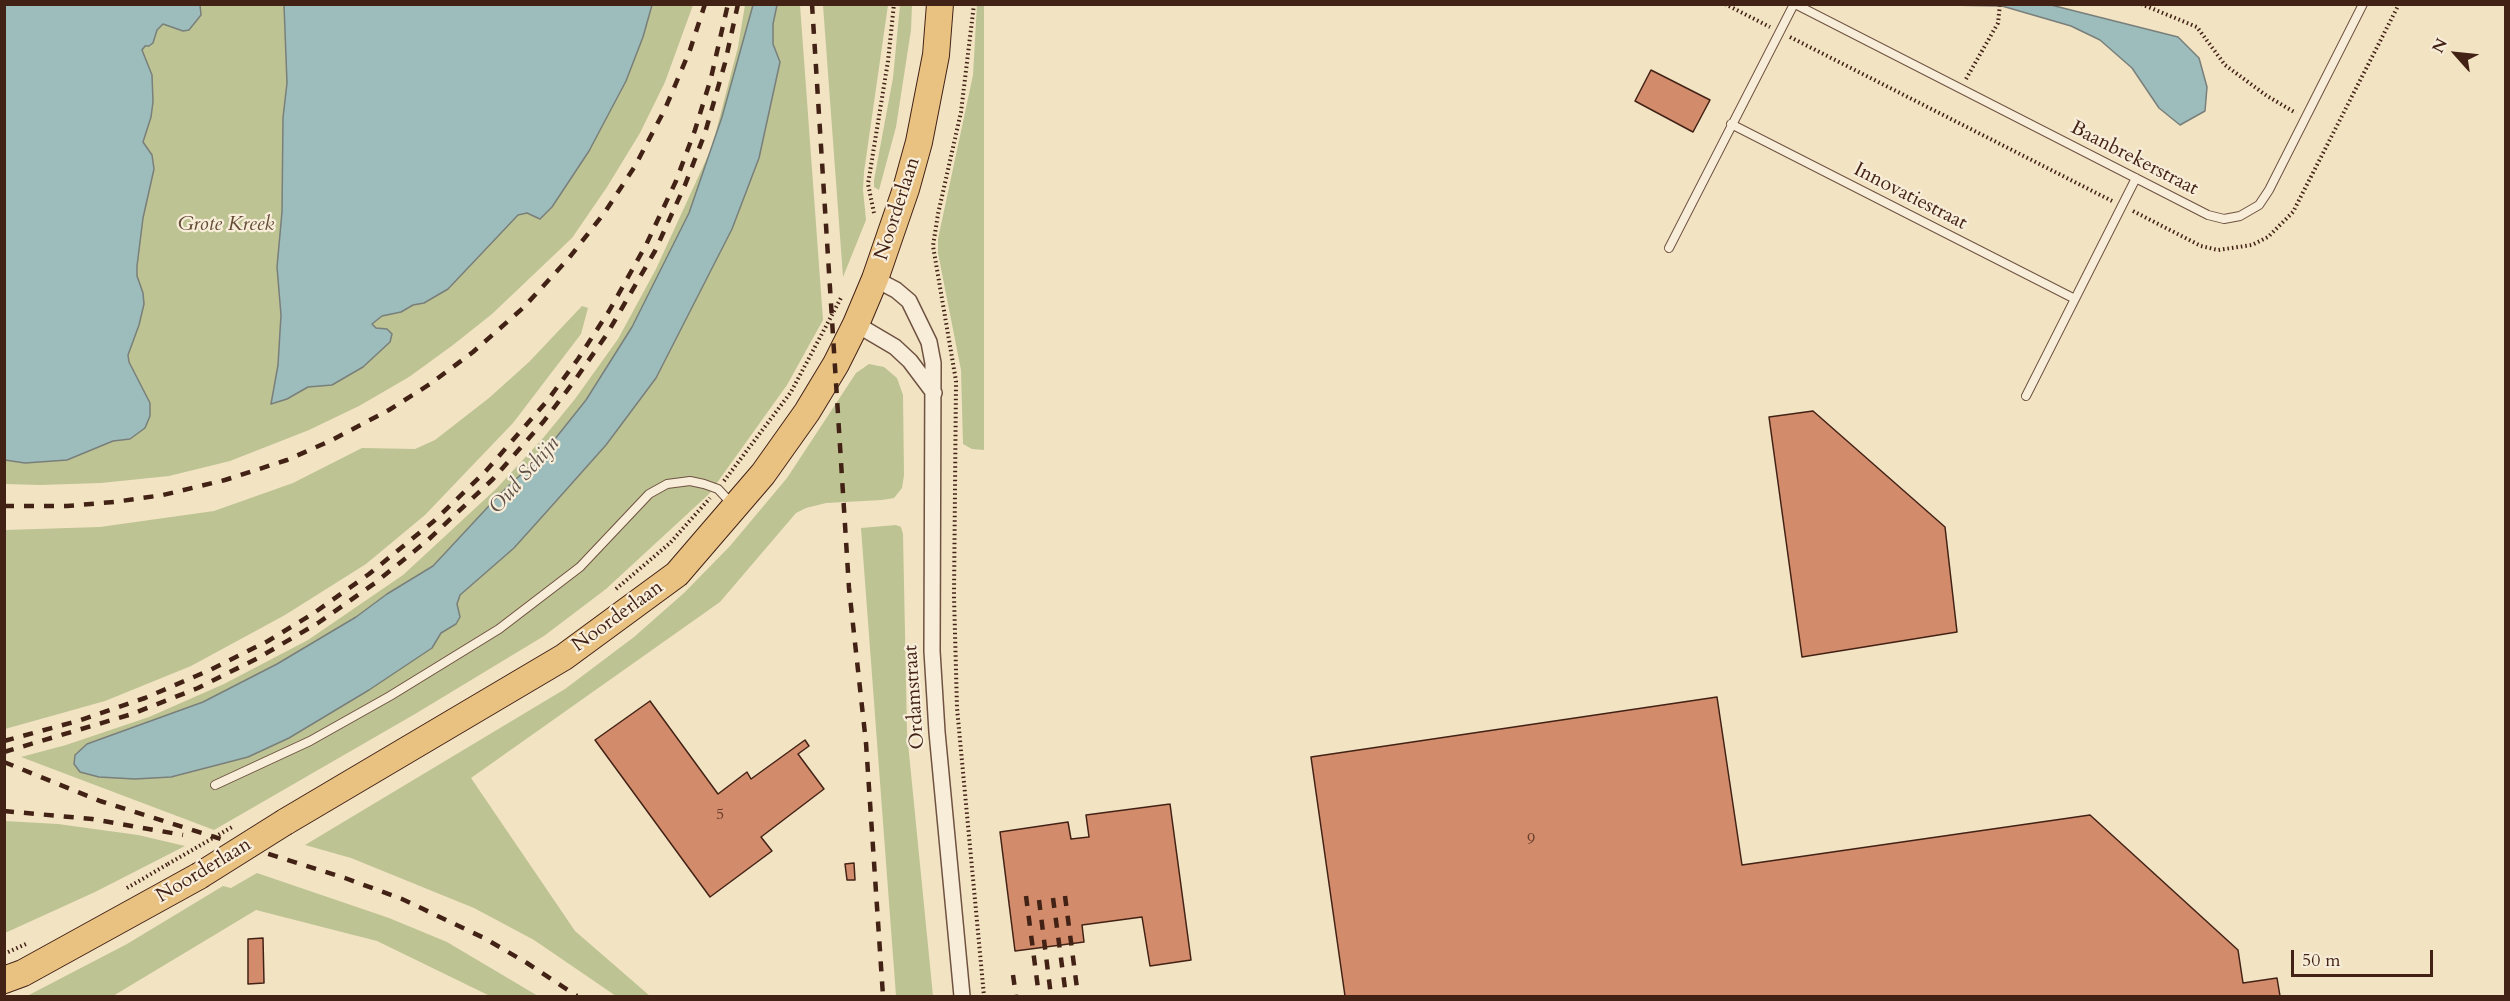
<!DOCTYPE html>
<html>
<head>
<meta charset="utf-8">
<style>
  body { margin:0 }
  #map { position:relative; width:2510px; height:1001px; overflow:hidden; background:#f2e3c3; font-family:Cardo,serif }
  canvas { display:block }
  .frame { position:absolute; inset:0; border:6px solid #432216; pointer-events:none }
  .north { position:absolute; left:2426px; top:24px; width:60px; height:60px; -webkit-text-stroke:4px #f7edd8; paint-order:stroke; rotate:297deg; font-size:16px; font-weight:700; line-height:24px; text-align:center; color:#432216 }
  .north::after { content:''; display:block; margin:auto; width:21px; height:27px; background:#432216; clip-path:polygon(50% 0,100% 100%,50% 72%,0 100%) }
  .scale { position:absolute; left:2291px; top:950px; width:142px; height:27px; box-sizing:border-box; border:3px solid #432216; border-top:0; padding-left:8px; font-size:18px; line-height:21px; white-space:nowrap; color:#432216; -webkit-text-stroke:4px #f7edd8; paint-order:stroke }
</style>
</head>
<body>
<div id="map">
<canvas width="2510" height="1001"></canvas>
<div class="frame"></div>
<div class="north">N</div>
<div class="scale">50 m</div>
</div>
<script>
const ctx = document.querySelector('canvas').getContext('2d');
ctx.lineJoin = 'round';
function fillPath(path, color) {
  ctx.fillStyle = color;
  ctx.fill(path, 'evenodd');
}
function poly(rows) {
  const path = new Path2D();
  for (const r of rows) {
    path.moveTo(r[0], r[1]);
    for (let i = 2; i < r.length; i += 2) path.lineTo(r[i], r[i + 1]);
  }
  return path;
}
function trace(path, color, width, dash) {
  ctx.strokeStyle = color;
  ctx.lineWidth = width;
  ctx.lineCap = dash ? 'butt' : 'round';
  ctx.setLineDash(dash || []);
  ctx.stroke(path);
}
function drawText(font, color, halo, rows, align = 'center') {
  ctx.font = font + ' Cardo,serif';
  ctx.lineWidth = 4.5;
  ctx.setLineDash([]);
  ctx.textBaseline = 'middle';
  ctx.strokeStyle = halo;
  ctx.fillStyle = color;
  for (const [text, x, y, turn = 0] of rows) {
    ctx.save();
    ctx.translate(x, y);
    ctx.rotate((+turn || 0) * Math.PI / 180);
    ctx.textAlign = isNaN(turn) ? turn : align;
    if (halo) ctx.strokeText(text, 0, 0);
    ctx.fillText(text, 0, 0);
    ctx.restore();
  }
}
const green = poly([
  [5,5,693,5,665,82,640,133,607,187,572,238,492,314,453,345,409,377,359,406,309,430,230,461,169,476,101,483,40,485,5,484],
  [745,5,800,5,823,320,787,385,709,494,606,589,544,636,415,714,214,830,21,757,66,745,149,717,224,684,308,640,403,575,496,489,544,437,575,399,618,339,656,269,712,147,738,47],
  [823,5,888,5,864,172,863,190,866,220,843,277],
  [900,5,912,5,911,30,896,127,879,190,874,187,874,180,893,78],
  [977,5,984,5,984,450,972,449,963,444,961,370,938,253,938,239,973,75],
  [582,306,588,308,581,334,513,423,425,515,366,564,285,615,191,666,105,701,5,729,5,530,100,527,214,511,293,483,362,448,415,449,435,440,489,398,529,362],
  [869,364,884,367,897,378,903,395,904,475,902,488,894,498,882,500,826,503,806,508,796,513,720,602,471,778,575,931,650,996,616,996,534,940,474,908,351,858,305,845,565,689,634,637,684,593,730,546,787,478,856,373],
  [896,525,901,527,903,534,907,733,933,996,896,996,861,528],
  [4,821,58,824,138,835,185,846,95,892,5,933],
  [257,873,389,918,447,942,538,996,490,996,377,941,256,910,113,996,27,996,127,944,223,886,231,888]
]);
const water = poly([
  [200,5,201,15,189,30,183,31,163,24,157,30,153,43,149,46,145,46,142,50,152,75,153,102,151,117,143,142,152,155,154,169,143,218,137,266,137,276,143,293,144,304,139,325,128,355,129,362,150,403,150,416,145,428,130,439,113,441,67,460,25,463,5,460,5,5,200,5],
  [284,5,652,5,643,37,626,81,589,151,552,207,540,219,527,213,518,215,448,289,424,303,413,305,401,312,382,316,372,324,376,328,387,329,392,334,390,342,363,367,332,385,308,387,287,399,271,404,278,365,281,315,277,267,282,212,283,118,287,83,284,5],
  [753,5,777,5,773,24,773,44,780,62,759,158,732,229,656,378,606,445,549,509,514,548,460,595,457,604,460,617,456,624,441,633,432,648,369,690,289,738,248,757,171,777,135,779,99,777,80,772,74,764,75,755,87,744,203,702,277,664,356,617,387,594,433,566,500,494,543,454,586,400,632,327,689,213,722,117,753,5],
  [1946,5,2051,5,2178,37,2199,58,2207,87,2205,111,2180,125,2159,108,2132,68,2100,40,2071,26,2002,6,1946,5]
]);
const building = poly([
  [1651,70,1710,100,1693,132,1635,101,1651,70],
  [1813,411,1945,527,1957,632,1802,657,1769,417,1813,411],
  [1717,697,1742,865,2090,815,2238,950,2243,983,2277,978,2280,996,1345,996,1311,757,1717,697],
  [650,701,718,794,747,772,751,779,805,740,809,746,798,754,824,789,761,837,772,851,710,897,595,740,650,701],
  [1170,804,1191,960,1150,966,1142,917,1082,925,1084,942,1015,951,1000,832,1068,822,1071,839,1089,837,1086,815,1170,804],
  [854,863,855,880,847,880,845,864,854,863],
  [263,938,264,983,248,984,248,939,263,938]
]);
const path = poly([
  [974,4,961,112,938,214,933,246,956,381,954,596,957,708,984,996],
  [1725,4,1770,27],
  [2141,4,2197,27,2225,65,2267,96,2296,113],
  [1790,37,2112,201],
  [1966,79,1998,23,2000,4],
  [2133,211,2201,246,2218,250,2252,245,2268,237,2293,212,2399,4],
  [874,213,868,184,888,61,894,4],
  [724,481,791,392,842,296],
  [616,589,670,543,710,498],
  [127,888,168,864],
  [4,954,26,944]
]);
const service = poly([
  [1795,4,2208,215,2224,219,2240,216,2259,205,2269,190,2363,4],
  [1731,124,2075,299],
  [1669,248,1794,4],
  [2026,396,2136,178],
  [215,785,310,741,390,696,499,629,580,567,649,494,667,484,690,481,704,484,718,489,731,503]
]);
const minor = poly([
  [875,279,896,290,909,301,929,342,933,363,932,651,937,732,962,996],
  [856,324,895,347,910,361,934,393]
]);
const primary = poly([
  [285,822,564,657,677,574,763,474,807,412,836,364,856,324,875,279,906,189,919,142,936,55,940,4],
  [4,980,23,973,199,876]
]);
const rail = poly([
  [812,4,849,588,866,743,883,996],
  [4,506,67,506,114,502,163,495,225,480,287,460,330,441,389,410,430,384,473,352,523,308,569,258,605,212,635,166,665,109,690,50,705,4],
  [4,741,81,720,145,698,210,670,268,641,314,613,369,574,434,521,485,472,547,401,578,359,609,311,646,245,676,181,695,130,711,78,728,4],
  [4,752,132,714,198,688,258,658,318,623,375,583,428,540,493,479,544,421,575,380,607,334,655,251,685,185,705,133,725,63,738,4],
  [4,762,100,801,345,878,402,899,484,938,527,963,577,996],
  [4,811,92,819,183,835],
  [1026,896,1039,996],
  [1065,896,1078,996],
  [1053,898,1066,996],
  [1039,900,1051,996],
  [1013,975,1016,996]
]);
const pathBridge = poly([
  [168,864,232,827]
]);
const primaryBridge = poly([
  [199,876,285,822]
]);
const numberNames = [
  ["5",720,815],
  ["9",1531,840]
];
const streetNames = [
  ["Baanbrekerstraat",2134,159,27],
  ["Innovatiestraat",1910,197,27],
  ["Noorderlaan",898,209,-72],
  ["Noorderlaan",618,617,-36],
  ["Ordamstraat",915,697,-94],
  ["Noorderlaan",204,871,-31]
];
const parkNames = [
  ["Grote Kreek",226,225]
];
const waterNames = [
  ["Oud Schijn",525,476,-49]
];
fillPath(green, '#bdc392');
fillPath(water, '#9dbdbc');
trace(water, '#797f7a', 1.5);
fillPath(building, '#d38c6b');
trace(building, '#432216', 1.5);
trace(service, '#6f5241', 10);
trace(minor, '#6f5241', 18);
trace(primary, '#432216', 28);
trace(path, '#432216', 4, [1.5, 3]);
trace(service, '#f7edd8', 8);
trace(minor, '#f7edd8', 15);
trace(primary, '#e9c282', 26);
trace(rail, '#432216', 4.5, [10, 10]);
trace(primaryBridge, '#432216', 28, []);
trace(pathBridge, '#432216', 4, [1.5, 3]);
trace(primaryBridge, '#e9c282', 26);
drawText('16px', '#673c2b', null, numberNames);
drawText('20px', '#432216', '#f7edd8', streetNames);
drawText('italic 20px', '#624a35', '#f7edd8', parkNames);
drawText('italic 21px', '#5e5048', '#f7edd8', waterNames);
</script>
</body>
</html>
